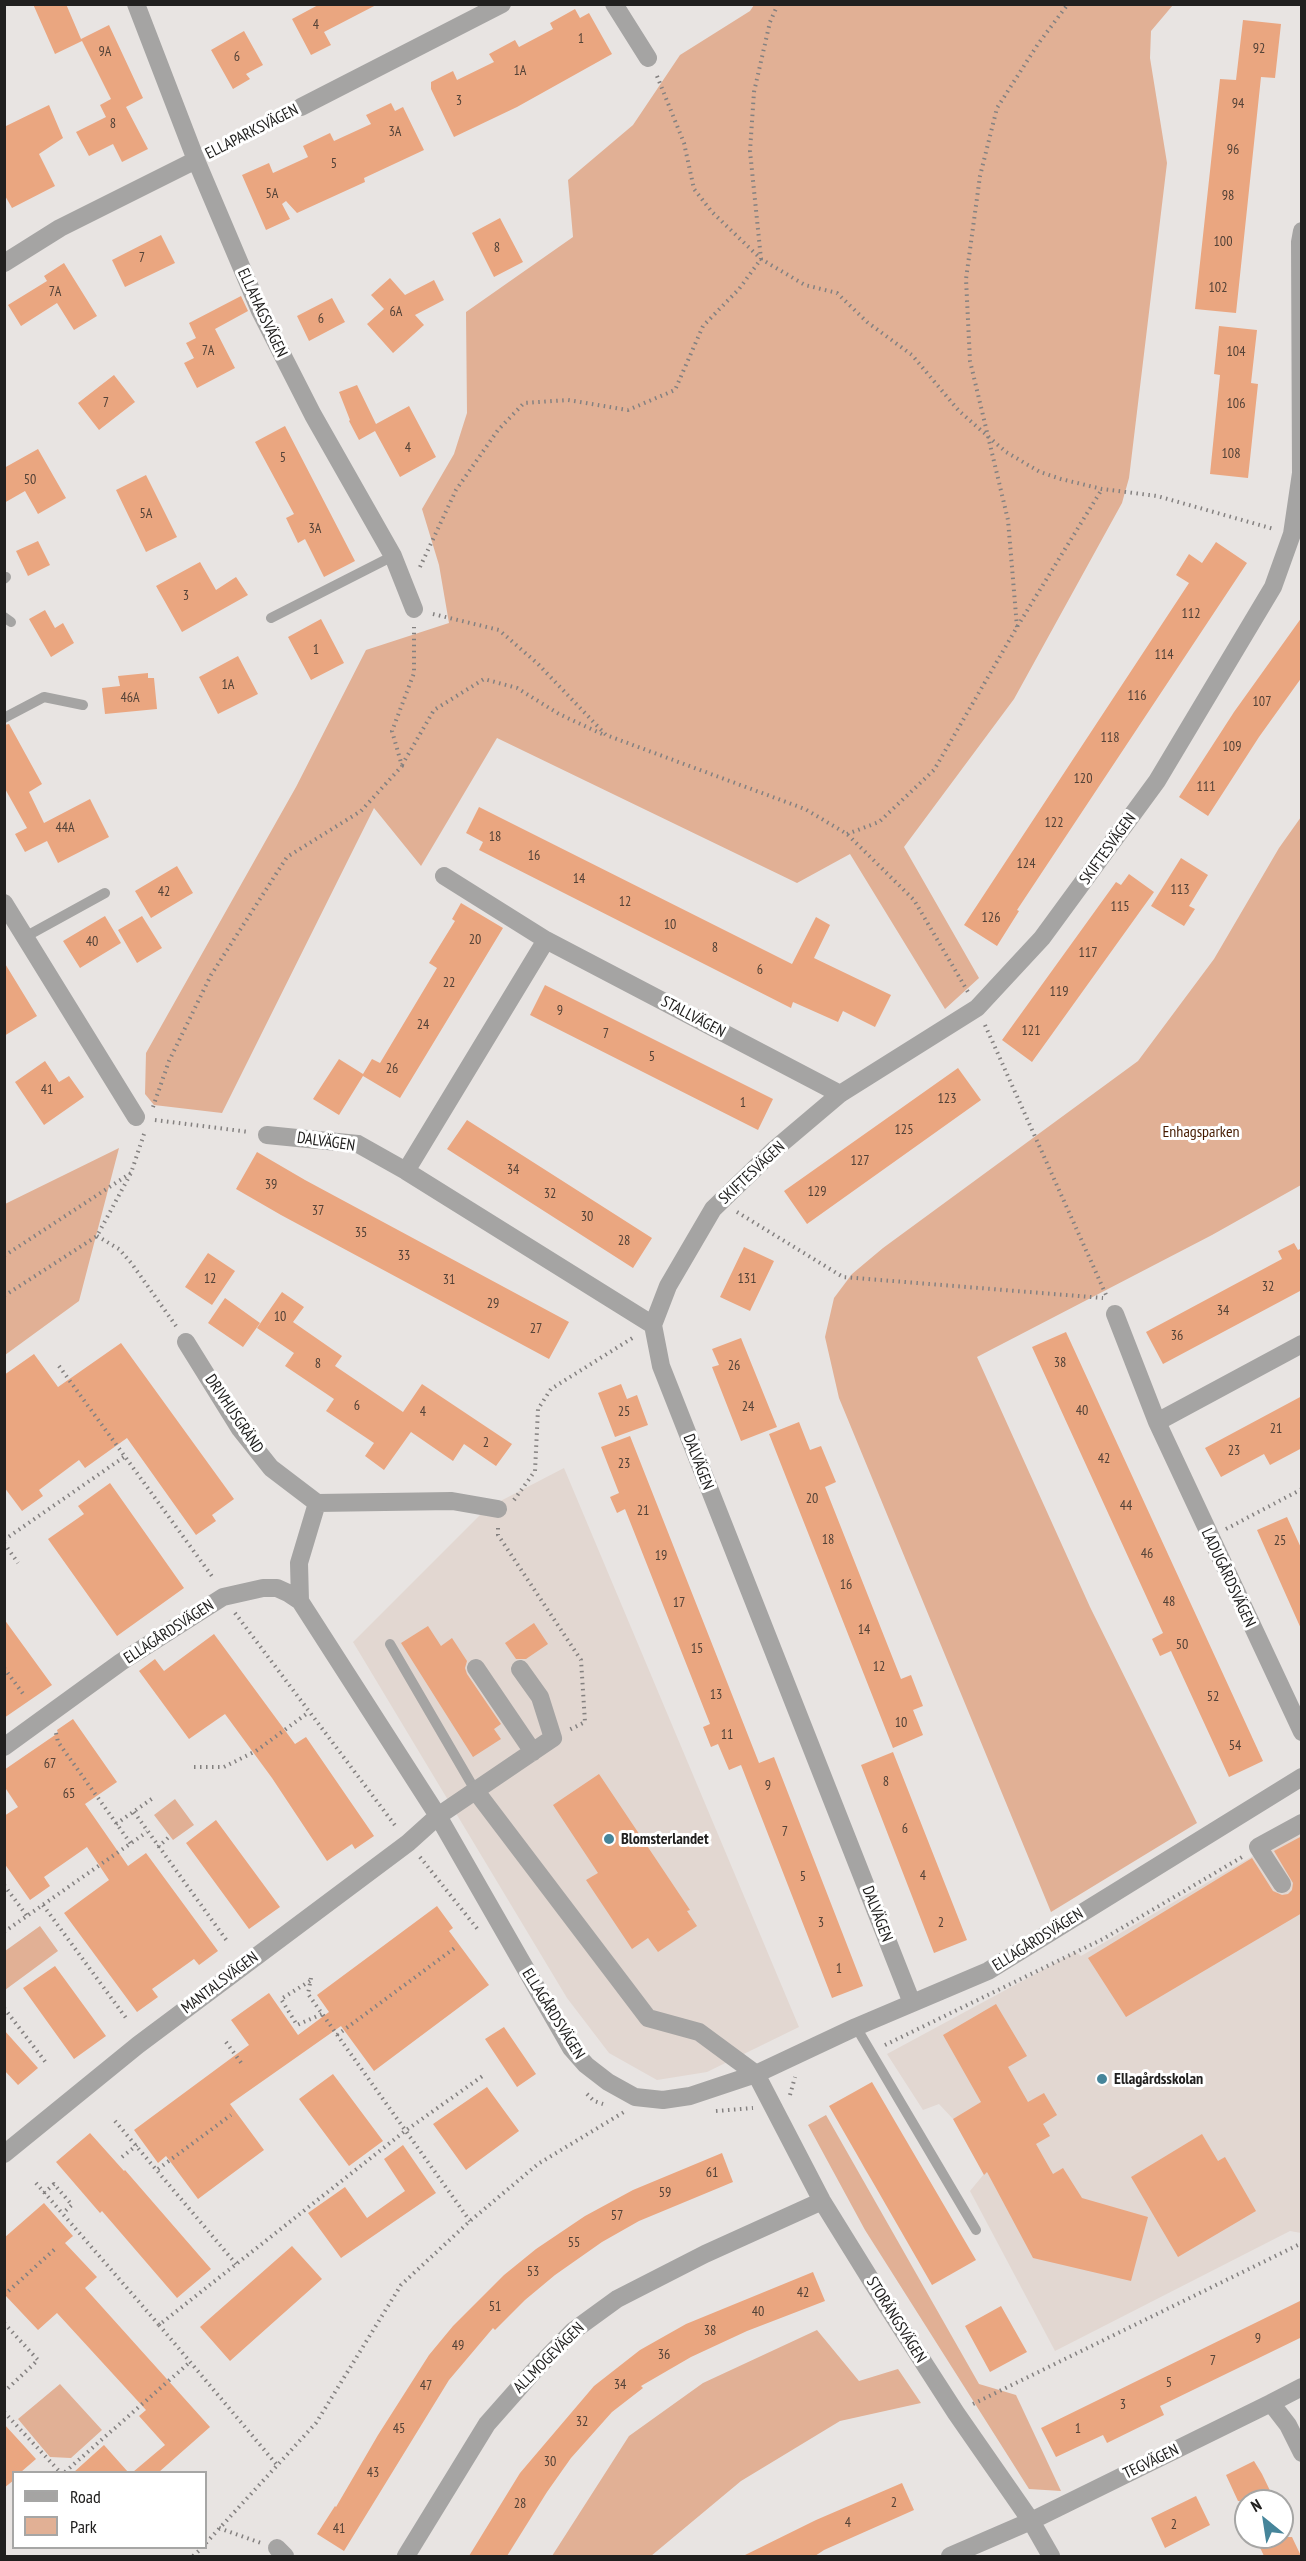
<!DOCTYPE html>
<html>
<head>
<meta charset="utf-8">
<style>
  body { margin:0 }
  #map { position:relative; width:1306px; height:2561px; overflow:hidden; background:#e8e4e2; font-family:"PT Sans Narrow",sans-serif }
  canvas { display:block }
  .frame { position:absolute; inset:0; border:6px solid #21201f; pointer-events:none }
  .legend { position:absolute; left:12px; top:2471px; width:195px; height:78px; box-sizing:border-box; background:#fff; border:2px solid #a6a6a5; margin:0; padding:8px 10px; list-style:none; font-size:18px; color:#21201f }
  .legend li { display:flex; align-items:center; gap:12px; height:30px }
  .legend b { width:30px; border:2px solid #a6a6a5 }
  .north { position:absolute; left:1234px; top:2489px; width:60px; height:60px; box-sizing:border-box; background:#fff; border:2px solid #a6a6a5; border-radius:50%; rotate:330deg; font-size:16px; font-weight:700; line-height:24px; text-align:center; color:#21201f }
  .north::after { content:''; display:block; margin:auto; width:21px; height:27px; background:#46859a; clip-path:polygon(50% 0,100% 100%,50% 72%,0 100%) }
</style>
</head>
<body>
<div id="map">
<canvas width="1306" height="2561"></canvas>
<div class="frame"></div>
<ul class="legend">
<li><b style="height:8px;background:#a5a4a3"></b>Road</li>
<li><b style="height:16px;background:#e1b095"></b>Park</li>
</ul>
<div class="north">N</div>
</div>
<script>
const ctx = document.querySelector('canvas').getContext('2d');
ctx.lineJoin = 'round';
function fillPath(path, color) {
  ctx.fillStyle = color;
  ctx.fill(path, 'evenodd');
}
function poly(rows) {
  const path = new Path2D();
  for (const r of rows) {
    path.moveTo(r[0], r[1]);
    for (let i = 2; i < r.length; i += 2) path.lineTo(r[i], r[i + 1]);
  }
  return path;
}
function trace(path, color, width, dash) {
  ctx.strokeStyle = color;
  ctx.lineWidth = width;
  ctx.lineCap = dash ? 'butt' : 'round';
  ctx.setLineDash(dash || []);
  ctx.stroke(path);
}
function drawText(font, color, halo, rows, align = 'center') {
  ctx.font = font + ' "PT Sans Narrow",sans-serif';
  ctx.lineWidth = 6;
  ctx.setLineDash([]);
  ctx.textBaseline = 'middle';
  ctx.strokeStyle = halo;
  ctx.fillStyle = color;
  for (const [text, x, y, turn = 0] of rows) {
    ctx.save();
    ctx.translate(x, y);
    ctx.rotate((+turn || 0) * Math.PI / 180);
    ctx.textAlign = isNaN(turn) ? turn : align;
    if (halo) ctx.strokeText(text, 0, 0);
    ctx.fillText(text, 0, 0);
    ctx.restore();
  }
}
const built = poly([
  [564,1468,799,2027,707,2072,657,2080,609,2053,567,1998,353,1642,487,1508],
  [1301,1828,1301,2233,1290,2231,1055,2351,970,2191,984,2174,953,2119,939,2104,923,2110,887,2054,1076,1952,1081,1956]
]);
const green = poly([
  [754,5,1173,5,1151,31,1150,58,1167,163,1129,478,1122,503,1014,699,904,847,979,978,945,1009,850,854,797,883,497,738,421,866,374,808,222,1113,154,1105,145,1094,146,1053,296,787,366,650,449,623,439,565,422,509,454,454,467,413,466,312,573,237,568,180,633,125,680,55,750,11],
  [1301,817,1301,1185,1212,1235,977,1357,1090,1607,1197,1823,1051,1912,839,1398,825,1337,834,1298,852,1274,883,1248,1138,1061,1214,959,1279,848],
  [119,1148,79,1301,5,1355,5,1204],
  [175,1799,194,1825,173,1840,154,1815],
  [40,1926,58,1951,5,1990,5,1951],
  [826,2115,979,2384,1016,2395,1061,2491,1029,2489,865,2230,808,2125],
  [817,2330,859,2381,898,2369,921,2403,840,2421,741,2481,651,2556,552,2556,629,2436,703,2383],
  [60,2384,102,2430,71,2458,50,2457,18,2419]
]);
const building = poly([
  [33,4,66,4,81,39,109,25,143,98,126,107,148,149,122,162,113,144,89,156,76,132,106,117,100,105,111,99,82,41,55,54],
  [320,4,378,4,324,32,331,45,311,55,292,19],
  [575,9,580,18,589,13,612,54,517,107,454,137,431,89,431,82,453,71,457,80,494,62,489,54,515,40,519,47,553,29,550,23],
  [1243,20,1281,24,1275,78,1261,77,1236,313,1195,309,1220,79,1236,80],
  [244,31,263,65,246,74,250,79,233,89,211,50],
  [391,103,395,111,403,107,424,150,364,178,365,182,297,213,286,201,282,204,290,219,266,230,242,175,269,163,273,173,308,157,303,146,330,133,334,141,371,124,366,115],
  [49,105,63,138,39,154,55,186,12,208,4,194,4,127],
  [500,218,523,262,494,277,472,233],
  [161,235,175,263,125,287,112,260],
  [64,263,97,316,74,330,57,303,21,326,8,305,47,281,44,276],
  [390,278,405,295,434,280,444,300,415,315,424,325,393,353,367,324,384,309,371,295],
  [241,296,248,311,215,329,235,368,197,388,184,363,194,358,186,343,196,338,189,323],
  [332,298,345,322,309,341,297,316],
  [1219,326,1257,330,1251,383,1258,384,1248,478,1210,474,1220,375,1214,374],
  [114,375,135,402,99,430,78,403],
  [357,385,376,424,409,406,436,457,400,477,375,431,359,440,349,421,350,420,339,392],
  [285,426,355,561,324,577,305,539,298,543,286,518,294,514,255,442],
  [38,449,66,498,38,514,25,491,4,503,4,468],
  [146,475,177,537,146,552,116,490],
  [38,541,50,565,28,576,16,551],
  [1216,542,1247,563,1017,910,1019,911,997,946,964,925,1189,583,1176,575,1189,554,1202,563],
  [200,562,216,590,236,577,248,595,182,632,156,586],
  [45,610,55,628,63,623,74,643,51,657,29,619],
  [1302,617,1302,677,1259,737,1208,816,1179,797,1234,712],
  [321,619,344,663,311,680,288,637],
  [238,656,258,694,218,714,199,677],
  [148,673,148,678,154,678,157,709,105,714,102,688,120,686,118,676],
  [9,724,42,784,29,792,44,823,90,799,109,837,58,863,47,841,25,852,15,834,27,828,4,787,4,725],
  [479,807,792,964,816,917,830,925,814,958,891,995,875,1027,843,1011,838,1022,793,1002,791,1008,479,850,483,842,466,833],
  [1181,858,1208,875,1189,906,1195,909,1184,926,1151,906],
  [177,866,193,893,151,918,135,891],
  [1129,874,1154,892,1032,1062,1002,1040,1116,882,1121,885],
  [461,903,503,928,400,1098,363,1076,339,1115,313,1099,339,1059,363,1074,372,1059,380,1063,437,968,429,963,455,921,452,919],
  [105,916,121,943,80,968,63,941],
  [142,916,162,948,137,963,118,930],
  [4,962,37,1016,4,1036],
  [545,985,773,1099,758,1130,530,1015],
  [45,1061,59,1082,69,1076,84,1097,44,1125,15,1082],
  [958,1068,981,1100,807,1224,784,1191],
  [467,1120,652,1238,633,1268,447,1149],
  [257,1152,305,1180,569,1322,549,1359,281,1215,236,1189],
  [1294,1243,1298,1250,1302,1248,1302,1294,1300,1291,1163,1364,1146,1332,1282,1259,1278,1251],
  [744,1247,774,1261,750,1311,720,1297],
  [208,1253,235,1271,212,1305,185,1287],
  [282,1292,304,1307,293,1322,342,1356,335,1366,403,1412,422,1384,512,1444,496,1466,464,1444,453,1461,411,1432,384,1470,365,1456,374,1443,326,1411,334,1399,285,1366,294,1353,257,1328],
  [225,1298,260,1323,243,1347,208,1323],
  [1066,1332,1263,1761,1229,1777,1171,1651,1160,1656,1152,1639,1163,1633,1032,1347],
  [741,1338,777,1427,741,1441,712,1367,719,1365,712,1349],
  [121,1343,234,1499,212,1515,216,1521,196,1535,127,1438,85,1468,79,1460,39,1490,43,1496,22,1511,4,1487,4,1375,34,1354,58,1387],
  [621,1384,627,1399,637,1395,648,1425,615,1437,598,1393],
  [1302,1396,1302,1448,1270,1465,1264,1454,1221,1477,1205,1448],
  [799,1422,810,1450,821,1446,836,1482,825,1487,901,1679,911,1675,923,1706,913,1710,923,1735,893,1748,769,1434],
  [630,1436,759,1763,774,1757,863,1986,832,1998,741,1765,729,1770,718,1744,711,1747,703,1727,710,1724,625,1509,617,1513,610,1497,619,1493,601,1447],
  [110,1483,184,1588,117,1636,48,1539,84,1514,78,1506],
  [1287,1517,1302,1550,1302,1631,1257,1530],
  [4,1619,52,1685,4,1718],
  [534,1623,548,1644,526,1659,516,1659,505,1643],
  [428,1626,441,1646,452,1638,467,1661,465,1668,467,1674,501,1724,494,1729,501,1739,473,1757,401,1643],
  [214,1634,295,1744,306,1737,374,1836,355,1849,352,1844,327,1861,272,1778,225,1714,189,1739,139,1671,155,1659,164,1671],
  [73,1719,117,1782,85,1804,128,1866,146,1853,218,1951,199,1965,194,1959,152,1989,158,1997,137,2012,64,1913,109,1880,87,1847,44,1877,50,1886,30,1900,4,1863,4,1816,18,1807,4,1786,4,1770,58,1733,57,1730],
  [893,1752,967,1940,934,1953,861,1765],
  [599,1774,690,1910,687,1911,697,1926,658,1952,648,1938,632,1949,586,1880,598,1873,553,1805],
  [216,1820,280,1907,249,1929,186,1843],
  [1302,1836,1302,1913,1126,2017,1088,1958,1252,1858,1273,1891,1282,1895,1288,1894,1292,1890,1293,1883,1274,1851],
  [437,1906,453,1928,449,1931,489,1985,374,2071,341,2026,230,2104,264,2150,198,2199,166,2156,158,2163,134,2130,249,2045,231,2020,269,1993,298,2035,329,2012,317,1995],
  [55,1966,106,2036,74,2059,23,1988],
  [996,2004,1027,2056,1008,2067,1028,2102,1044,2093,1057,2115,1043,2124,1050,2136,1036,2144,1053,2174,1063,2168,1082,2198,1148,2217,1131,2281,1033,2258,987,2172,984,2175,953,2119,981,2102,943,2035],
  [504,2027,536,2074,517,2087,485,2039],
  [4,2030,38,2068,18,2085,4,2070],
  [333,2074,383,2141,349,2166,299,2099],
  [872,2082,976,2260,932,2285,829,2106],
  [487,2087,519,2131,466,2170,433,2124],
  [90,2133,124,2171,125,2170,211,2269,177,2298,102,2211,100,2213,56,2162],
  [1202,2134,1218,2161,1225,2157,1256,2211,1178,2257,1131,2177],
  [403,2145,436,2193,341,2258,308,2213,345,2187,367,2218,405,2191,384,2159],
  [722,2153,733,2182,639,2221,602,2242,555,2275,525,2300,495,2330,493,2328,449,2380,344,2551,317,2534,335,2506,336,2507,378,2435,429,2355,453,2326,504,2275,536,2249,585,2216,633,2190],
  [44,2203,73,2236,65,2243,97,2277,85,2288,210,2427,159,2472,133,2472,165,2445,139,2416,146,2410,57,2313,38,2330,4,2294,4,2238],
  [292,2246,322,2279,230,2361,200,2327],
  [813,2272,825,2301,747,2331,691,2357,641,2386,643,2388,612,2412,571,2458,547,2492,507,2556,469,2556,520,2473,594,2386,640,2350,686,2324],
  [1302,2300,1302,2337,1160,2406,1164,2415,1107,2443,1103,2435,1056,2457,1041,2428],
  [1001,2306,1027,2352,990,2372,965,2326],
  [4,2424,36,2459,21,2472,14,2472,14,2480,4,2488],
  [104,2445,128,2472,74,2472],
  [1254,2461,1262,2474,1275,2501,1238,2501,1226,2475],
  [902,2483,914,2510,824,2550,815,2556,743,2556,816,2520],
  [1196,2496,1210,2525,1165,2548,1151,2518],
  [1255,2537,1292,2537,1301,2556,1264,2556]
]);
const path = poly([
  [657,76,684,143,694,189,712,212,761,259,805,285,837,293,867,322,912,355,959,411,1006,452,1040,472,1061,479,1102,489,1157,496,1274,529],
  [213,152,283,116],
  [420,567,456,490,498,430,524,403,568,400,628,410,675,390,703,326,739,289,761,259,750,151,754,92,770,22,778,4],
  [433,614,499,630,538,664,606,735,805,809,847,834,914,900,968,992],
  [1017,627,1008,520,970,361,966,279,980,176,997,108,1038,44,1068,4],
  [402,765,434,710,484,679,517,688,559,714,602,734],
  [847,834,879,822,934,770,1017,627,1102,489],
  [985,1025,1107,1297],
  [153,1107,169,1061,211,975,287,857,361,811,402,766,392,731,414,673,414,627],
  [155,1120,249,1132],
  [737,1212,843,1277,1103,1298],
  [97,1236,119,1249,132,1264,176,1326],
  [4,1256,131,1173],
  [4,1296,97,1236,131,1173,144,1134],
  [59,1366,214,1579],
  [514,1500,535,1471,538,1409,551,1389,634,1337],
  [498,1528,498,1535,581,1660,585,1722,569,1730],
  [1226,1529,1302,1489],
  [4,1540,124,1457],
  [4,1543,18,1563],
  [235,1613,397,1828],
  [4,1668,24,1695],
  [56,1733,58,1742,131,1844],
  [194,1767,224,1767,256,1751,309,1712],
  [134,1812,227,1941],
  [116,1824,153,1798],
  [158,1847,170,1836],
  [420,1857,479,1931],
  [4,1885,27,1916],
  [43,1905,126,2018],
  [4,1932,147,1832],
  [311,1978,308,1994,470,2221],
  [310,1981,281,1999,297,2025,322,2014],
  [4,2008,47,2064],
  [337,2035,456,1947],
  [226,2042,242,2064],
  [885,2045,1103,1939,1242,1857],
  [587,2094,594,2101,603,2104],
  [790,2095,795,2077],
  [716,2111,753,2108],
  [115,2121,236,2264],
  [122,2157,137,2145],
  [158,2169,231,2115],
  [36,2183,159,2325,405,2131,484,2075],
  [44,2193,54,2184,72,2205,63,2213],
  [4,2295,55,2249],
  [4,2323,38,2360,4,2392],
  [159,2325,277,2465],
  [973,2404,1302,2243],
  [4,2412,60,2472],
  [65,2472,190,2362],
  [219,2528,261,2543],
  [206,2543,316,2423,401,2285,470,2221,538,2164,624,2112],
  [193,2556,202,2548]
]);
const lane = poly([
  [4,579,6,577],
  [4,617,11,622],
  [271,618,393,556],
  [4,718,44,697,83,705],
  [25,937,105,893],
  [390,1644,475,1790],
  [856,2027,976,2230]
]);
const street = poly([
  [136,4,196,160,260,311,313,415,393,556,414,609],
  [614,4,648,58],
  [301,107,502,4],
  [4,263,60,228,196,160],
  [444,876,546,940],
  [4,903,136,1117],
  [267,1135,358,1144,406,1171,653,1325,661,1366,912,2003],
  [406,1171,546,940,840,1094],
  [1115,1314,1157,1422],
  [653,1325,668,1286,713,1209,775,1149,840,1094,977,1008,1042,938,1157,781,1273,587,1292,534,1301,473,1300,242,1302,231],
  [186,1342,240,1429,271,1468,317,1503,299,1563,300,1601],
  [1302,1344,1157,1422,1302,1732],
  [317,1503,452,1501,498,1509],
  [476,1668,533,1752],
  [4,1747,121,1662,223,1597,263,1588,277,1588,288,1593,300,1601,438,1816,571,2048,586,2065,608,2082,635,2097,663,2100,690,2096,756,2074,856,2027,988,1971,1302,1777],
  [475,1790,648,2018,699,2032,756,2074,822,2201,887,2306,956,2413,1031,2521,1051,2556],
  [1282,1884,1258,1847,1302,1823],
  [4,2154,138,2045,408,1843,438,1816,553,1738,540,1697,520,1669],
  [1271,2403,1302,2387],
  [277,2548,285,2556],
  [406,2556,487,2424,533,2372,573,2331,617,2299,705,2254,822,2201],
  [950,2556,1031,2521,1271,2403,1288,2425,1302,2453]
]);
const markers = [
  [609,1839,6,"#46859a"],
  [1102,2079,6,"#46859a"]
];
const numberNames = [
  ["4",316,25],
  ["1",581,39],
  ["92",1259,49],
  ["9A",105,52],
  ["6",237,57],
  ["1A",520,71],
  ["3",459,101],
  ["94",1238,104],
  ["8",113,124],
  ["3A",395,132],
  ["96",1233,150],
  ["5",334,164],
  ["5A",272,194],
  ["98",1228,196],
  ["100",1223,242],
  ["8",497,248],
  ["7",142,258],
  ["102",1218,288],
  ["7A",55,292],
  ["6A",396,312],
  ["6",321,319],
  ["7A",208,351],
  ["104",1236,352],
  ["7",106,403],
  ["106",1236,404],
  ["4",408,448],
  ["108",1231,454],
  ["5",283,458],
  ["50",30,480],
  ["5A",146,514],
  ["3A",315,529],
  ["3",186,596],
  ["112",1191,614],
  ["1",316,650],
  ["114",1164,655],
  ["1A",228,685],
  ["116",1137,696],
  ["46A",130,698],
  ["107",1262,702],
  ["118",1110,738],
  ["109",1232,747],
  ["120",1083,779],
  ["111",1206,787],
  ["122",1054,823],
  ["44A",65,828],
  ["18",495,837],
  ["16",534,856],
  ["124",1026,864],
  ["14",579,879],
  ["113",1180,890],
  ["42",164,892],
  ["12",625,902],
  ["115",1120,907],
  ["126",991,918],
  ["10",670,925],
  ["20",475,940],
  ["40",92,942],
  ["8",715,948],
  ["117",1088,953],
  ["6",760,970],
  ["22",449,983],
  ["119",1059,992],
  ["9",560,1011],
  ["24",423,1025],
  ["121",1031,1031],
  ["7",606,1034],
  ["5",652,1057],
  ["26",392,1069],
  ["41",47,1090],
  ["123",947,1099],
  ["1",743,1103],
  ["125",904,1130],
  ["127",860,1161],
  ["34",513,1170],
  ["39",271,1185],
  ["129",817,1192],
  ["32",550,1194],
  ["37",318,1211],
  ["30",587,1217],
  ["35",361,1233],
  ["28",624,1241],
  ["33",404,1256],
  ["12",210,1279],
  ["131",747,1279],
  ["31",449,1280],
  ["32",1268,1287],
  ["29",493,1304],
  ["34",1223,1311],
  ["10",280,1317],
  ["27",536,1329],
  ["36",1177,1336],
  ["38",1060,1363],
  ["8",318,1364],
  ["26",734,1366],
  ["6",357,1406],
  ["24",748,1407],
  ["40",1082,1411],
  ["4",423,1412],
  ["25",624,1412],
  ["21",1276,1429],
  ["2",486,1443],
  ["23",1234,1451],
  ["42",1104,1459],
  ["23",624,1464],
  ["20",812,1499],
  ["44",1126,1506],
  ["21",643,1511],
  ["18",828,1540],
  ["25",1280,1541],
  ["46",1147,1554],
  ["19",661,1556],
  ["16",846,1585],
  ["48",1169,1602],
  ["17",679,1603],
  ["14",864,1630],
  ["50",1182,1645],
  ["15",697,1649],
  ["12",879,1667],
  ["13",716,1695],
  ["52",1213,1697],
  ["10",901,1723],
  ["11",727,1735],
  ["54",1235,1746],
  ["67",50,1764],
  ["8",886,1782],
  ["9",768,1786],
  ["65",69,1794],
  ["6",905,1829],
  ["7",785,1832],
  ["4",923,1876],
  ["5",803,1877],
  ["3",821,1923],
  ["2",941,1923],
  ["1",839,1969],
  ["61",712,2173],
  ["59",665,2193],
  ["57",617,2216],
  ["55",574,2243],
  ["53",533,2272],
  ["42",803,2293],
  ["51",495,2307],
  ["40",758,2312],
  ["38",710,2331],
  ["9",1258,2339],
  ["49",458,2346],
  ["36",664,2355],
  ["7",1213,2361],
  ["5",1169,2383],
  ["34",620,2385],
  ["47",426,2386],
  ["3",1123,2405],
  ["32",582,2422],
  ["45",399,2429],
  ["1",1078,2429],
  ["30",550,2462],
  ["43",373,2473],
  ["2",894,2503],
  ["28",520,2504],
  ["4",848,2523],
  ["2",1174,2525],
  ["41",339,2529]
];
const streetNames = [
  ["ELLAPARKSVÄGEN",252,132,-27],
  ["ELLAHAGSVÄGEN",262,313,65],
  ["SKIFTESVÄGEN",1108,849,-54],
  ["STALLVÄGEN",693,1017,28],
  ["DALVÄGEN",326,1142,8],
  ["SKIFTESVÄGEN",752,1173,-43],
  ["DRIVHUSGRÄND",234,1414,56],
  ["DALVÄGEN",698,1462,69],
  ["LADUGÅRDSVÄGEN",1228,1578,65],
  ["ELLAGÅRDSVÄGEN",169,1632,-33],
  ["DALVÄGEN",877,1914,69],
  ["ELLAGÅRDSVÄGEN",1038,1940,-32],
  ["MANTALSVÄGEN",220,1983,-37],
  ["ELLAGÅRDSVÄGEN",553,2014,58],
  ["STORÄNGSVÄGEN",896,2320,58],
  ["ALLMOGEVÄGEN",549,2358,-45],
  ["TEGVÄGEN",1151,2462,-26]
];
const parkNames = [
  ["Enhagsparken",1201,1132]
];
const poiNames = [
  ["Blomsterlandet",621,1839],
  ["Ellagårdsskolan",1114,2079]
];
fillPath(built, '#e2d7d1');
fillPath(green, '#e1b095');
fillPath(building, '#eaa680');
trace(path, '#848180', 4, [1.5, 4.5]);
trace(lane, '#a5a4a3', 10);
trace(street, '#a5a4a3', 18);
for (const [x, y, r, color] of markers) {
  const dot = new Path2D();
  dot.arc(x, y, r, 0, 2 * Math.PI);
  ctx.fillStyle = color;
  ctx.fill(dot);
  trace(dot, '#fff', 2);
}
drawText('14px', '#534237', null, numberNames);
drawText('16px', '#21201f', '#fff', streetNames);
drawText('16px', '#451b00', '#fff', parkNames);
drawText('bold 16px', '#21201f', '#fff', poiNames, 'left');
</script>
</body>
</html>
